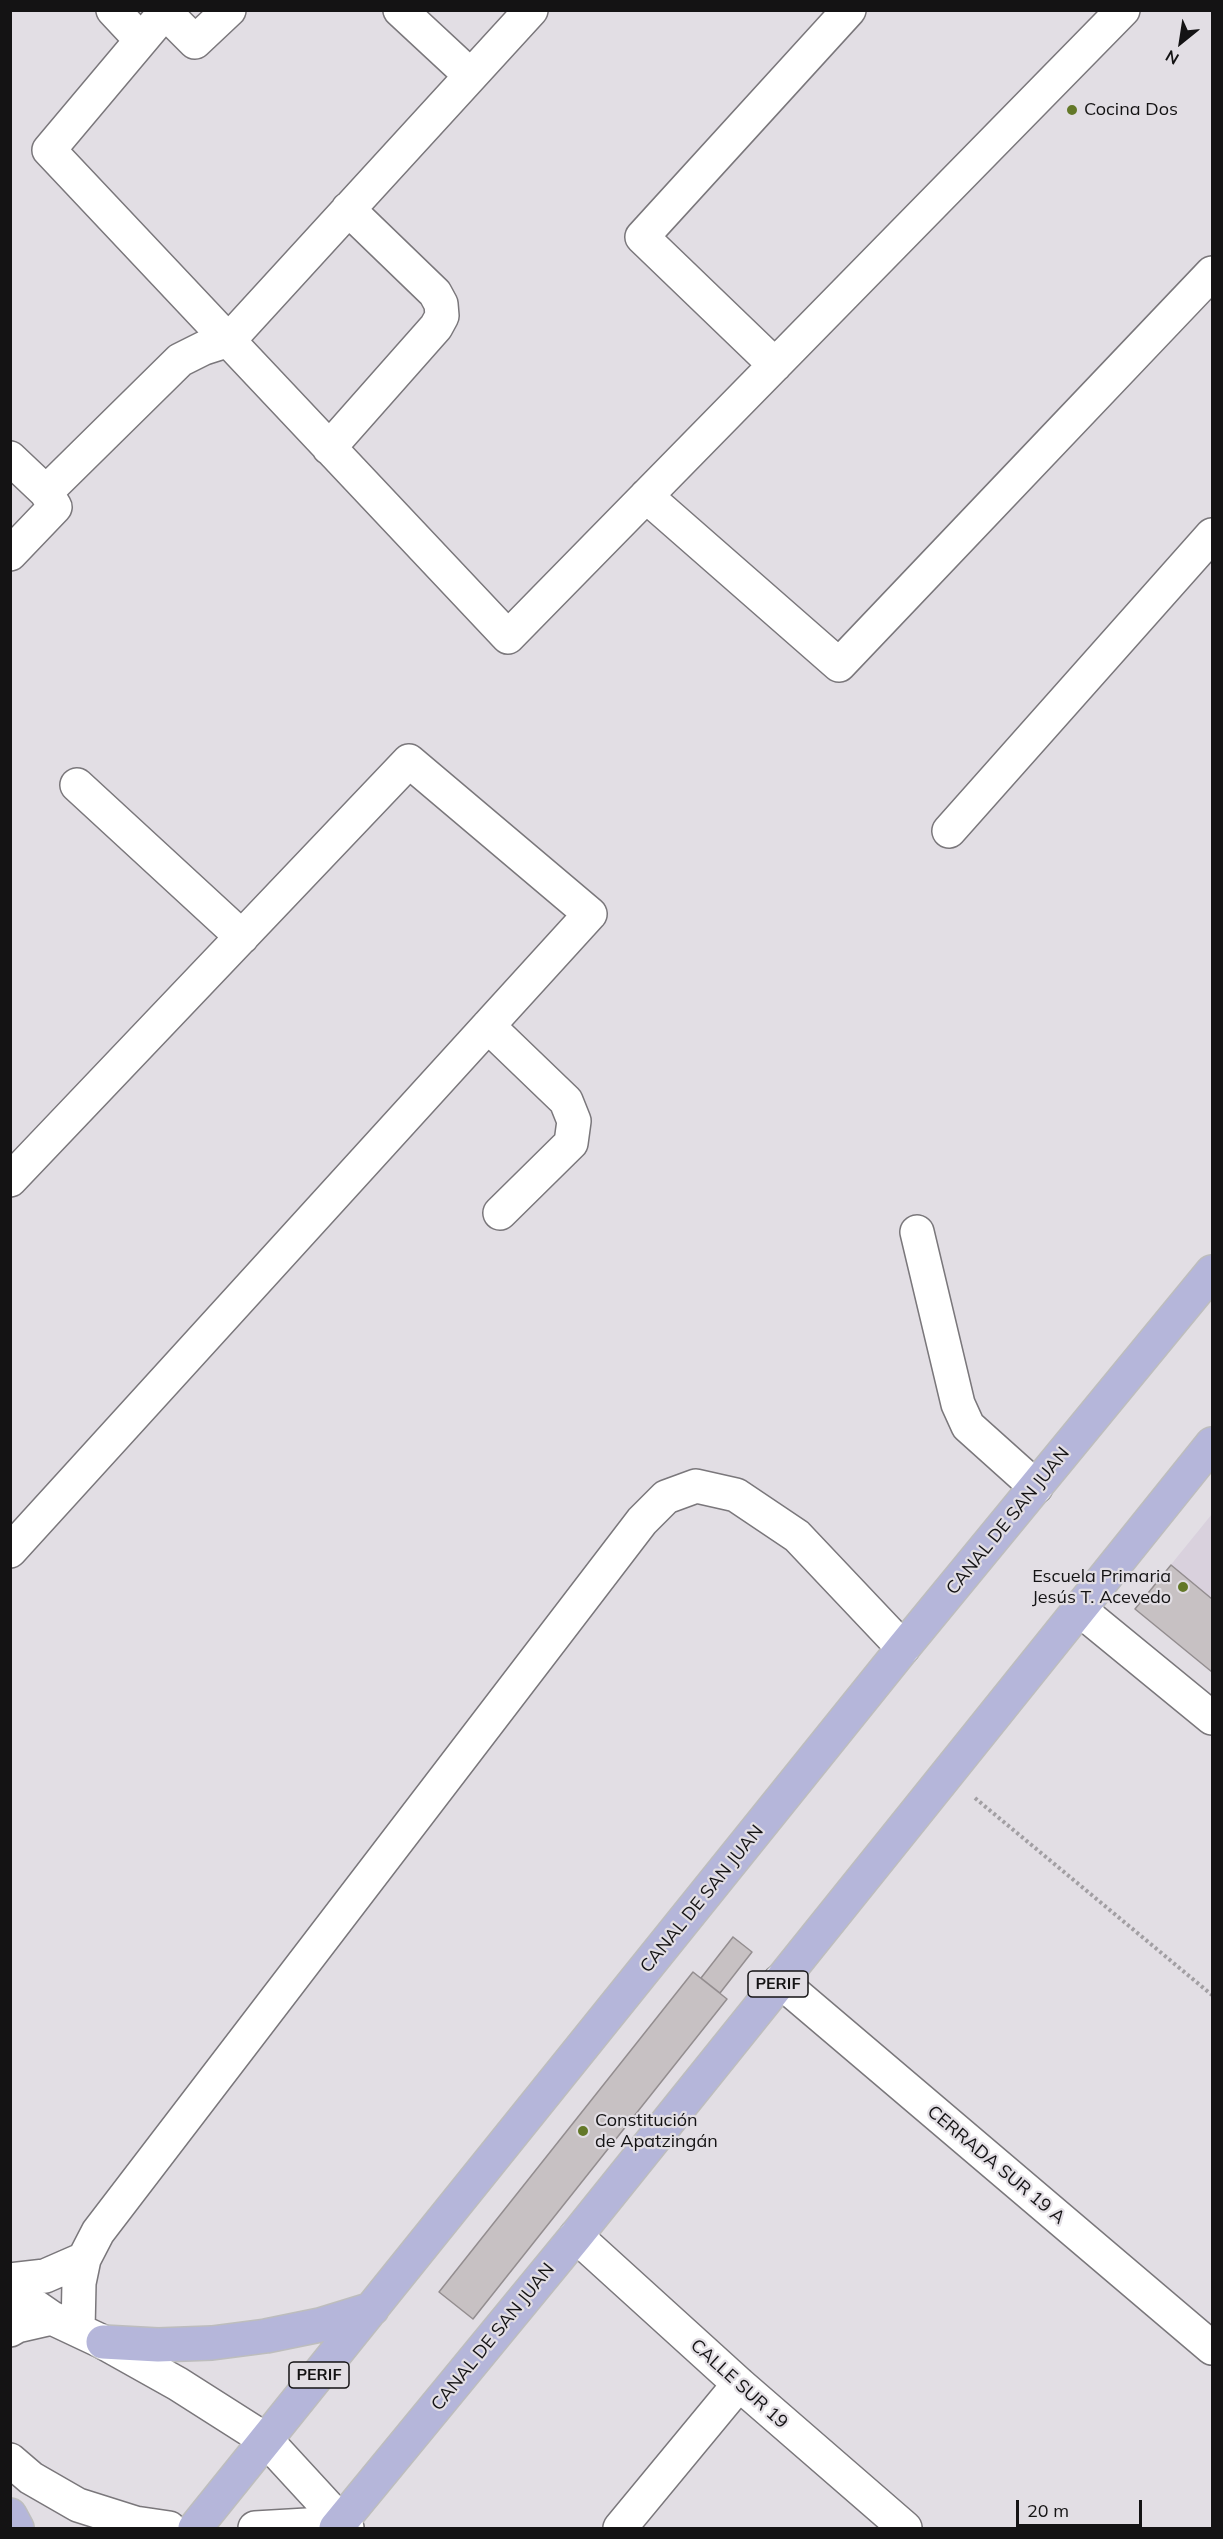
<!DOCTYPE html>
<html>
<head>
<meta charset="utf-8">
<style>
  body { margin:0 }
  #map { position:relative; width:1223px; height:2539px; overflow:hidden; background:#e2dee4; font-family:Mulish,sans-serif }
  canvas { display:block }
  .frame { position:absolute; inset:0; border:12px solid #141314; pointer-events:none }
  .north { position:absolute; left:1151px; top:12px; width:60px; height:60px; -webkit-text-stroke:4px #e2dee4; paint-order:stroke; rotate:210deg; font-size:16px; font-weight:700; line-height:24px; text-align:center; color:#141314 }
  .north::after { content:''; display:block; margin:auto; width:21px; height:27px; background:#141314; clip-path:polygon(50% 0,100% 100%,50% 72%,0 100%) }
  .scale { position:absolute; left:1016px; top:2500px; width:126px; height:27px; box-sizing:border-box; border:3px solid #141314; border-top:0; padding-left:8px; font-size:18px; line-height:21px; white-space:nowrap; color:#141314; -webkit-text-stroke:4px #e2dee4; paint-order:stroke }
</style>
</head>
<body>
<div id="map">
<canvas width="1223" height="2539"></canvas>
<div class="frame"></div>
<div class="north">N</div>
<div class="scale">20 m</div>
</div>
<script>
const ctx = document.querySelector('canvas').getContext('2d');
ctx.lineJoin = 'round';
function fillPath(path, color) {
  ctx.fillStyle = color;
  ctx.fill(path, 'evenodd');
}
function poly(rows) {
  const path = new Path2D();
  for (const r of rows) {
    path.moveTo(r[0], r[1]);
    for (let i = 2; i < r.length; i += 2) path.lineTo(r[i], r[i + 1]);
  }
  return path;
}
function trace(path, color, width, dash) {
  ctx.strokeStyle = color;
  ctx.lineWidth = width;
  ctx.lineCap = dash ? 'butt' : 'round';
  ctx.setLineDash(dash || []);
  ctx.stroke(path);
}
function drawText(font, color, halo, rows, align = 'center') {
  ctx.font = font + ' Mulish,sans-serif';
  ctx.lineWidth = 4.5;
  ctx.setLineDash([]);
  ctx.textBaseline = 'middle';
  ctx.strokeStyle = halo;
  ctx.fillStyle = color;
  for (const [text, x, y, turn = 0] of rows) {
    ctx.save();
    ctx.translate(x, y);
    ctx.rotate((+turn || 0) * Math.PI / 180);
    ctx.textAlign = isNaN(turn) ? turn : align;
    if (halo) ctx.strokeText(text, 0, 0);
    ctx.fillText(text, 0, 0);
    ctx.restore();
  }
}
const built = poly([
  [1212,1514,1212,1672,1135,1609]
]);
const building = poly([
  [1171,1565,1212,1599,1212,1672,1135,1609,1171,1565],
  [733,1937,752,1952,720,1993,701,1978,733,1937],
  [693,1972,727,1999,473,2319,439,2292,693,1972]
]);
const path = poly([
  [975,1798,1212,1995]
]);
const minor = poly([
  [113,10,141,40],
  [229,10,195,42,165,12,49,150,508,637,1123,10],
  [400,10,470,75],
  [775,365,642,237,849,10],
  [329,448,436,327,442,316,441,304,435,293,348,209],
  [10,458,46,492,55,507,10,554],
  [46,492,180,360,204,348,229,340,531,10],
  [646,496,839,665,1212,273],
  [77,785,242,937],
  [949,831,1212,535],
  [488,1026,566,1101,574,1121,571,1143,500,1213],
  [10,1180,409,761,590,914,10,1551],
  [917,1232,958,1404,968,1426,1036,1487],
  [1079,1609,1212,1718],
  [780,1981,1212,2348],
  [576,2236,739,2384,905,2528],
  [10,2280,45,2276,84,2259],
  [10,2289,52,2318,103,2342,178,2384,266,2440,347,2528],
  [10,2330,17,2326,52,2318],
  [78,2330,79,2283,84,2259,98,2232,642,1521,666,1497,696,1486,736,1495,797,1536,903,1648],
  [10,2460,31,2478,78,2505,135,2523,169,2528],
  [255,2528,341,2523],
  [620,2528,739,2384]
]);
const major = poly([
  [103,2342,158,2345,212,2343,266,2336,320,2325,372,2309],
  [10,2515,17,2528],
  [195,2528,903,1648,1212,1272],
  [336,2528,576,2236,1212,1444]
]);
const markers = [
  [1072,110,6,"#637828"],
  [1183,1587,6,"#637828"],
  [583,2131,6,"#637828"]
];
const shields = [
  [778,1984,60],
  [319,2375,60]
];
const shieldNames = [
  ["PERIF",778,1984],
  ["PERIF",319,2375]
];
const poiNames = [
  ["Cocina Dos",1084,110],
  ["Escuela Primaria",1171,1577,"right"],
  ["Jesús T. Acevedo",1171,1598,"right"],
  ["Constitución",595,2121],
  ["de Apatzingán",595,2142]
];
const streetNames = [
  ["CANAL DE SAN JUAN",1008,1521,-51],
  ["CANAL DE SAN JUAN",702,1899,-51],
  ["CERRADA SUR 19 A",996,2165,40],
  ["CANAL DE SAN JUAN",493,2337,-51],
  ["CALLE SUR 19",739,2384,42]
];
fillPath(built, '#d9d1dd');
fillPath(building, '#c7c1c3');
trace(building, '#938d8f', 1.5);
trace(minor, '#7a777b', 36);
trace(major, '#bdbdbd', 36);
trace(path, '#a29fa3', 4, [3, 3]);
trace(minor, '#fff', 33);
trace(major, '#b5b6da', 33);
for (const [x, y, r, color] of markers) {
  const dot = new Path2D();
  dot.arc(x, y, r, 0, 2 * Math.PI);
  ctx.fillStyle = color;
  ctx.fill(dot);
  trace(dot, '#e2dee4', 2);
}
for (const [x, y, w] of shields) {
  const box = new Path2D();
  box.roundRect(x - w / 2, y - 13, w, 26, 4.5);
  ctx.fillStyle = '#e2dee4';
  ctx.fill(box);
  trace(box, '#141314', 1.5);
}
drawText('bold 16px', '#141314', null, shieldNames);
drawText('18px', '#141314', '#e2dee4', poiNames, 'left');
drawText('18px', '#141314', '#e2dee4', streetNames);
</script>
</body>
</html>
